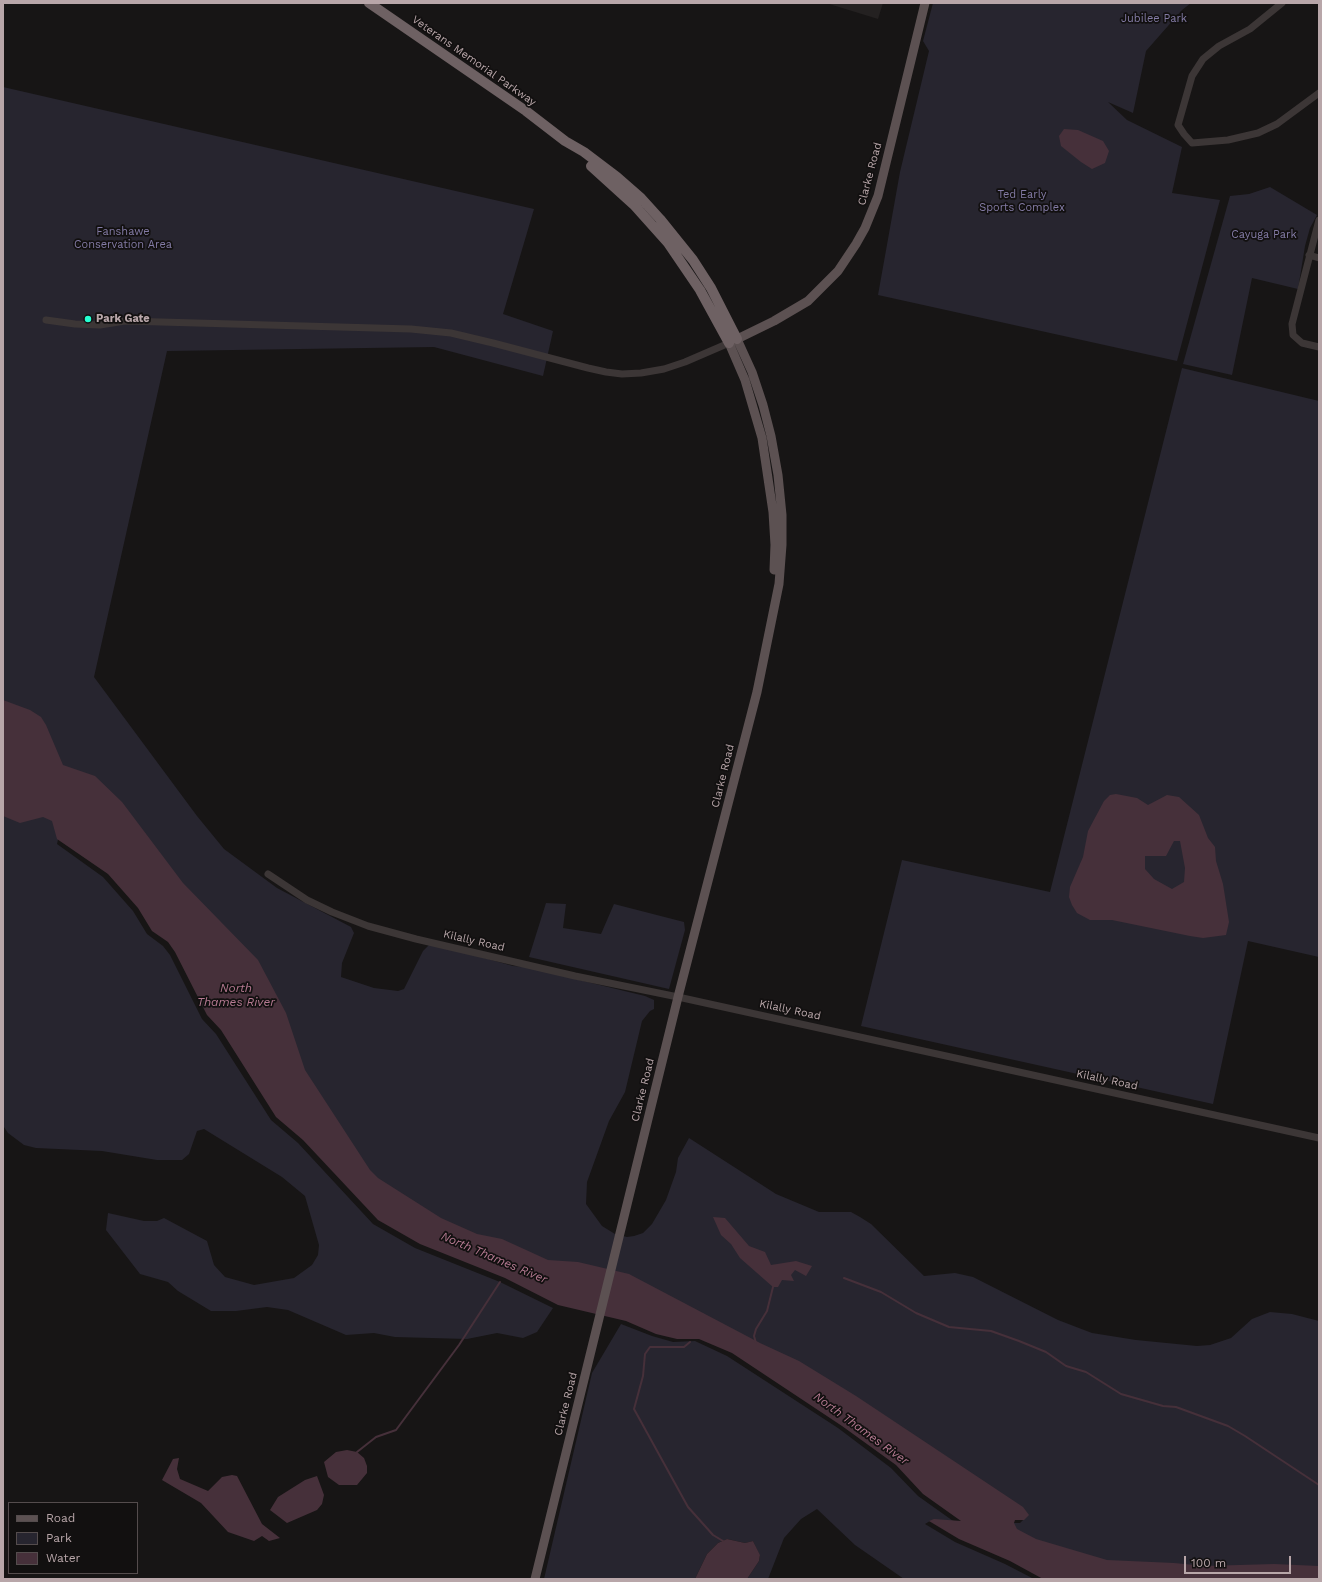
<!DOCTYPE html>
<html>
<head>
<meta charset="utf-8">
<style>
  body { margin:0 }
  #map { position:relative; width:1322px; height:1582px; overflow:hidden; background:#171515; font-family:"Work Sans",sans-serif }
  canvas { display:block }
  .frame { position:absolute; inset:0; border:4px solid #b8a6a9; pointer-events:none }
  .legend { position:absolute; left:8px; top:1502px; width:130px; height:72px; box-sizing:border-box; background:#121010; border:1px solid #544c4d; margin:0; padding:5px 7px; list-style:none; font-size:12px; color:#b8a6a9 }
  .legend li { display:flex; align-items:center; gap:8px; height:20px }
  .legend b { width:20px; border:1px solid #544c4d }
  .scale { position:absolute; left:1184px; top:1556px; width:107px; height:18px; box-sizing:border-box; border:2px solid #b8a6a9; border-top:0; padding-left:5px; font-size:12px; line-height:14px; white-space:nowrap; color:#b8a6a9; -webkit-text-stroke:3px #121010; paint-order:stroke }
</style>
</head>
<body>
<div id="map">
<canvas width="1322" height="1582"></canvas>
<div class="frame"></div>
<ul class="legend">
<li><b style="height:5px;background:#5c5152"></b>Road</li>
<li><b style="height:11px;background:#27252f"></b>Park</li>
<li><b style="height:11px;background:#46303a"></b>Water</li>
</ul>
<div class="scale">100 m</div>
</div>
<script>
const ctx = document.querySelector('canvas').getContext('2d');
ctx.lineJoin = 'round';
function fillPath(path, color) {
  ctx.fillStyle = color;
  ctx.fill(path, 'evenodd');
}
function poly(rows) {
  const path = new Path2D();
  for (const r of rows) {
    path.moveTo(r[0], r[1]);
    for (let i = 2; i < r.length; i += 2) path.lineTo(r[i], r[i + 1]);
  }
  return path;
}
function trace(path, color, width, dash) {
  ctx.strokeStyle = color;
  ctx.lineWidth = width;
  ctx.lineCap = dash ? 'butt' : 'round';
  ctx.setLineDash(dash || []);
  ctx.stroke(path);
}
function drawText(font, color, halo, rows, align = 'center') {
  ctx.font = font + ' "Work Sans",sans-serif';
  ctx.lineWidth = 3.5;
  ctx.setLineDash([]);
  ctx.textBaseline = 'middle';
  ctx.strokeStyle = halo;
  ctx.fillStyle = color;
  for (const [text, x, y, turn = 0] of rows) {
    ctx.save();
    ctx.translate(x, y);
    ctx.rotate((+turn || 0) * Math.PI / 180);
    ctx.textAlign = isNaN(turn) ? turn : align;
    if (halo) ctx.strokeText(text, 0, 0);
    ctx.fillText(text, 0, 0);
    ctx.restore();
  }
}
const built = poly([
  [826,3,883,3,878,19]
]);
const green = poly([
  [933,3,1191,3,1182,10,1146,51,1133,113,1108,102,1127,120,1182,147,1172,193,1220,200,1177,361,878,295,900,172,929,51,923,41],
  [3,87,534,209,503,314,553,331,543,376,434,347,167,351,94,677,197,816,224,849,277,888,351,927,354,933,342,963,341,977,374,988,398,991,404,989,423,951,431,943,513,966,526,967,645,996,654,1000,654,1009,650,1011,642,1021,625,1092,609,1121,587,1182,586,1204,602,1226,615,1234,627,1237,634,1236,643,1233,652,1224,666,1200,676,1172,678,1158,689,1138,776,1194,819,1212,851,1212,860,1217,871,1224,924,1276,955,1273,973,1277,1058,1320,1092,1333,1136,1340,1197,1346,1210,1345,1231,1338,1252,1319,1270,1312,1292,1314,1319,1321,1319,1567,1201,1568,1103,1561,1032,1541,1013,1531,1011,1523,1020,1523,1025,1518,853,1397,544,1261,474,1235,438,1220,374,1180,73,772,57,844,103,877,133,911,147,934,163,946,170,955,202,1019,216,1034,271,1120,298,1143,373,1224,415,1248,500,1282,553,1308,537,1332,523,1338,497,1333,467,1339,395,1337,374,1333,346,1335,288,1310,267,1307,236,1311,211,1311,178,1291,168,1282,140,1274,106,1230,108,1213,144,1221,157,1221,164,1218,207,1241,214,1265,225,1277,254,1285,294,1278,312,1265,318,1255,319,1245,305,1196,282,1177,204,1129,197,1131,189,1154,182,1160,157,1160,102,1151,36,1148,24,1145,8,1133,4,1127,3,1114],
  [1270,187,1317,215,1310,228,1305,246,1298,289,1252,278,1232,375,1183,364,1230,196,1249,194],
  [1182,368,1319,401,1319,957,1248,941,1213,1104,861,1026,902,860,1050,892],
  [546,903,566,904,563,928,601,934,614,904,684,922,685,930,669,989,529,957],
  [621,1324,652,1336,673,1342,695,1341,727,1356,838,1428,891,1468,918,1496,956,1523,930,1521,925,1524,955,1542,1005,1564,1034,1579,904,1579,855,1545,817,1509,801,1519,784,1538,768,1579,747,1579,759,1561,760,1556,753,1541,745,1543,727,1539,718,1543,707,1554,695,1579,544,1579,592,1373]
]);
const water = poly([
  [1064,129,1078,130,1103,141,1109,151,1105,163,1092,169,1081,162,1061,146,1059,136],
  [3,700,30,710,41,717,46,725,63,765,95,776,122,802,183,883,258,960,286,1013,305,1070,370,1170,378,1178,441,1218,477,1234,502,1239,548,1260,578,1262,629,1274,760,1343,799,1361,856,1396,1023,1507,1029,1515,1024,1520,1015,1520,1014,1523,1017,1529,1036,1539,1107,1560,1174,1563,1205,1566,1274,1564,1319,1566,1319,1579,1043,1579,1010,1561,959,1539,929,1521,934,1519,961,1521,923,1494,896,1465,842,1426,732,1353,699,1339,677,1339,656,1334,626,1321,558,1305,505,1278,420,1244,378,1220,303,1140,276,1117,221,1030,207,1015,175,952,168,942,152,931,138,908,108,874,57,839,52,821,43,817,20,823,3,816],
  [1116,794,1137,798,1148,805,1167,795,1179,797,1199,815,1208,838,1215,847,1216,861,1223,884,1229,922,1226,935,1203,938,1190,936,1112,920,1090,920,1077,913,1072,905,1069,897,1070,887,1083,857,1088,831,1104,801,1110,795],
  [1174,841,1180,841,1185,868,1184,882,1172,889,1154,879,1145,869,1145,856,1166,856],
  [713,1217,725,1218,749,1246,765,1252,771,1265,796,1261,812,1266,806,1276,795,1270,791,1275,794,1281,782,1280,778,1287,773,1287,740,1258,731,1244,721,1235],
  [347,1450,357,1452,364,1458,367,1466,367,1473,357,1485,339,1485,328,1477,324,1462,336,1452],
  [179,1458,177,1469,180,1479,208,1491,222,1477,232,1475,237,1476,262,1524,280,1538,269,1541,262,1536,254,1541,228,1532,201,1503,162,1480,173,1459],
  [317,1476,324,1495,322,1504,317,1510,287,1523,270,1510,278,1497,305,1480],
  [727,1539,745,1543,753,1541,760,1555,759,1561,747,1579,695,1579,707,1554,718,1543]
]);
const stream = poly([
  [844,1278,881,1292,916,1313,949,1327,991,1331,1019,1341,1046,1352,1066,1366,1086,1372,1121,1394,1163,1406,1176,1407,1228,1426,1245,1436,1319,1485],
  [690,1342,684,1347,650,1347,645,1354,643,1376,634,1409,688,1507,713,1535,723,1541],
  [756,1343,754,1336,756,1329,767,1311,773,1287],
  [357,1452,376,1437,396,1430,459,1345,500,1282]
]);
const minor = poly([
  [1282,3,1250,29,1219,46,1203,59,1192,76,1178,125,1184,134,1192,143,1228,140,1258,133,1277,124,1319,93],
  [1319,220,1292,324,1293,335,1302,343,1319,347],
  [1309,255,1319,258],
  [46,320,75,324,100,325,125,321,411,329,451,333,493,343,588,368,606,372,622,374,641,373,664,369,685,362,729,343],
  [268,874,307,900,332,912,368,926,416,939,575,976,678,997,1319,1138]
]);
const major = poly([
  [774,570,775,545,773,512,762,438,745,380,729,343,774,321,808,301,838,271,856,244,865,228,878,196,925,3],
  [535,1579,678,997,757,692,779,584,782,545,782,515,778,475,771,436,763,405,752,372,737,339]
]);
const highway = poly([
  [369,3,526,111,565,141,584,152,617,177,641,198,660,219,693,260,711,288,737,339],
  [591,166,634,205,668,243,700,290,729,343]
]);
const markers = [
  [88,319,4,"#25ffd1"]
];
const parkNames = [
  ["Jubilee Park",1154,19],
  ["Ted Early",1022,195],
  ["Sports Complex",1022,208],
  ["Fanshawe",123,232],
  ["Conservation Area",123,245],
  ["Cayuga Park",1264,235]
];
const streetNames = [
  ["Veterans Memorial Parkway",474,61,35],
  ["Clarke Road",870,174,-75],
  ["Clarke Road",723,776,-76],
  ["Kilally Road",474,941,13],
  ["Kilally Road",790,1010,12],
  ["Kilally Road",1107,1080,12],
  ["Clarke Road",643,1090,-76],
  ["Clarke Road",566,1404,-76]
];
const poiNames = [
  ["Park Gate",96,319]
];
const waterNames = [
  ["North",236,988],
  ["Thames River",236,1002],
  ["North Thames River",494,1258,23],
  ["North Thames River",861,1429,36]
];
fillPath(built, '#242121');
fillPath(green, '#27252f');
fillPath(water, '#46303a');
trace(stream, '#46303a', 2);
trace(minor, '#3c3636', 7);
trace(major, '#5c5152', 9);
trace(highway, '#6e6163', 10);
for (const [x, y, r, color] of markers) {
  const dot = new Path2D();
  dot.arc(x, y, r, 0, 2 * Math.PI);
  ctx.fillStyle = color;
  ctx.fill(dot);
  trace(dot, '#121010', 1.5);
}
drawText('11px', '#837ba5', '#121010', parkNames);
drawText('11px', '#b8a6a9', '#121010', streetNames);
drawText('bold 11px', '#b8a6a9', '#121010', poiNames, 'left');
drawText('italic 12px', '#b67a92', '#121010', waterNames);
</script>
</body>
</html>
